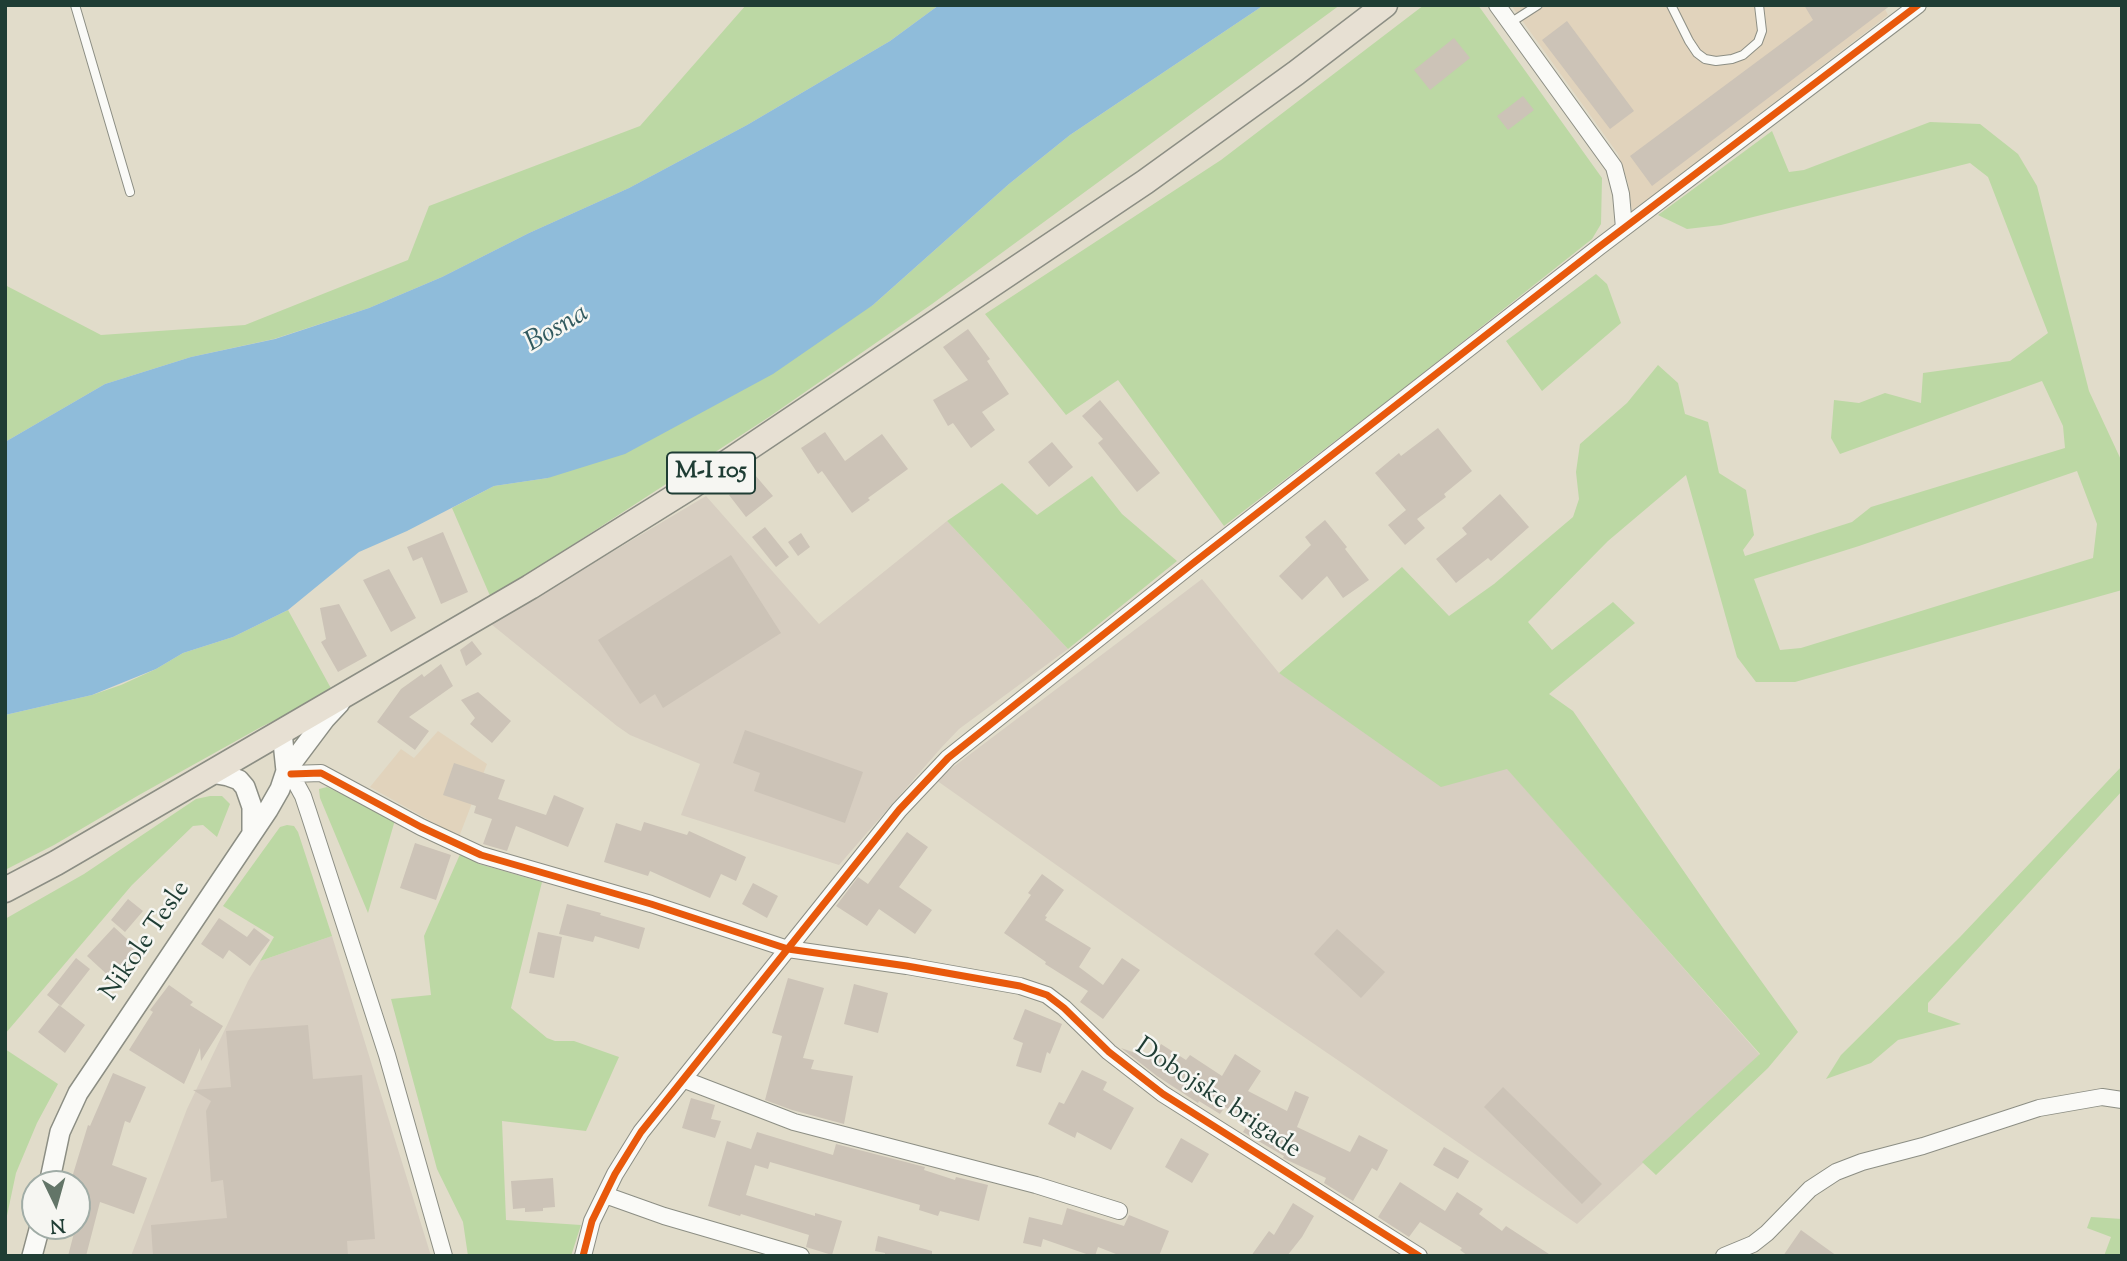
<!DOCTYPE html>
<html>
<head>
<meta charset="utf-8">
<style>
  body { margin:0 }
  #map { position:relative; width:2127px; height:1261px; overflow:hidden; background:#e1dcca; font-family:"Sorts Mill Goudy",serif }
  canvas { display:block }
  .frame { position:absolute; inset:0; border:7px solid #1f3d34; pointer-events:none }
  .north { position:absolute; left:21px; top:1170px; width:70px; height:70px; box-sizing:border-box; background:#f6f6f2; border:2px solid #a0aca6; border-radius:50%; rotate:175deg; font-size:19px; font-weight:700; line-height:28px; text-align:center; color:#1f3d34 }
  .north::after { content:''; display:block; margin:auto; width:24px; height:32px; background:#637568; clip-path:polygon(50% 0,100% 100%,50% 72%,0 100%) }
</style>
</head>
<body>
<div id="map">
<canvas width="2127" height="1261"></canvas>
<div class="frame"></div>
<div class="north">N</div>
</div>
<script>
const ctx = document.querySelector('canvas').getContext('2d');
ctx.lineJoin = 'round';
function fillPath(path, color) {
  ctx.fillStyle = color;
  ctx.fill(path, 'evenodd');
}
function poly(rows) {
  const path = new Path2D();
  for (const r of rows) {
    path.moveTo(r[0], r[1]);
    for (let i = 2; i < r.length; i += 2) path.lineTo(r[i], r[i + 1]);
  }
  return path;
}
function trace(path, color, width, dash) {
  ctx.strokeStyle = color;
  ctx.lineWidth = width;
  ctx.lineCap = dash ? 'butt' : 'round';
  ctx.setLineDash(dash || []);
  ctx.stroke(path);
}
function drawText(font, color, halo, rows, align = 'center') {
  ctx.font = font + ' "Sorts Mill Goudy",serif';
  ctx.lineWidth = 5;
  ctx.setLineDash([]);
  ctx.textBaseline = 'middle';
  ctx.strokeStyle = halo;
  ctx.fillStyle = color;
  for (const [text, x, y, turn = 0] of rows) {
    ctx.save();
    ctx.translate(x, y);
    ctx.rotate((+turn || 0) * Math.PI / 180);
    ctx.textAlign = isNaN(turn) ? turn : align;
    if (halo) ctx.strokeText(text, 0, 0);
    ctx.fillText(text, 0, 0);
    ctx.restore();
  }
}
const built = poly([
  [1511,5,1883,5,1888,15,1632,212,1628,183,1618,154],
  [438,731,487,764,459,837,370,787,401,749,414,758]
]);
const industrial = poly([
  [706,496,819,624,947,521,1068,649,959,729,941,748,839,865,681,815,700,764,630,735,617,726,491,624],
  [1202,579,1279,673,1507,768,1760,1055,1577,1224,1174,948,936,780],
  [332,936,431,1256,131,1256,187,1109,248,981,260,961]
]);
const green = poly([
  [746,5,939,5,890,41,747,125,629,188,529,233,442,277,369,308,274,339,191,357,105,384,5,442,5,285,101,335,245,325,408,260,429,206,640,126],
  [1264,5,1340,5,932,304,769,417,491,598,452,508,494,486,548,478,873,305,1009,184,1070,135],
  [1424,5,1478,5,1602,178,1601,224,1592,239,1399,392,1224,526,1118,380,1066,415,985,314,1221,160],
  [1930,122,1980,124,2018,154,2037,186,2089,391,2122,462,2122,590,1795,682,1756,682,1737,657,1686,475,1608,541,1528,622,1552,650,1613,602,1635,623,1549,694,1573,711,1723,928,1798,1032,1768,1068,1656,1175,1642,1162,1760,1054,1507,769,1441,787,1279,673,1402,567,1449,616,1494,584,1573,517,1579,499,1576,472,1580,444,1627,403,1658,365,1678,383,1685,414,1708,422,1719,473,1746,490,1754,535,1743,550,1745,556,1852,522,1871,507,2065,448,2063,426,2042,381,1840,454,1831,438,1834,400,1859,403,1885,393,1921,403,1923,373,2010,361,2048,333,1988,177,1970,163,1721,225,1687,229,1658,215,1772,131,1789,172,1804,170],
  [2077,471,2097,524,2093,558,1801,648,1780,650,1754,579,1859,546],
  [1596,274,1607,284,1621,323,1542,391,1506,341],
  [1092,476,1122,514,1177,561,1068,649,947,521,1002,483,1037,515],
  [288,610,333,692,261,727,139,795,54,845,5,870,5,715,92,695,121,685,156,669,183,653,233,637],
  [2122,766,2122,791,1928,1003,1928,1012,1961,1024,1898,1040,1871,1063,1826,1079,1841,1055,1960,937],
  [327,787,395,820,368,913,320,798,319,789],
  [210,796,222,796,230,804,217,837,203,825,193,826,132,885,5,1034,5,919,84,874,196,799],
  [287,825,294,826,298,832,332,936,260,961,274,937,223,906,280,827],
  [461,852,479,864,542,882,511,1008,547,1038,555,1041,574,1041,619,1057,586,1131,502,1121,506,1220,581,1225,571,1256,468,1256,463,1222,437,1169,391,999,431,995,424,936],
  [5,1049,58,1084,37,1123,16,1173,5,1225],
  [2091,1217,2122,1219,2122,1256,2104,1256,2111,1237,2087,1228]
]);
const water = poly([
  [939,5,1264,5,1070,135,1009,184,873,305,773,374,625,454,548,478,494,486,407,531,359,552,288,610,233,637,183,653,156,669,92,695,5,715,5,442,105,384,191,357,275,339,369,308,442,277,529,233,629,188,747,125,890,41]
]);
const building = poly([
  [1804,5,1891,5,1652,186,1630,156,1813,20],
  [1567,21,1634,111,1610,129,1542,40],
  [1454,38,1470,58,1430,90,1414,70],
  [1523,96,1534,110,1508,130,1497,116],
  [968,329,990,359,987,361,1009,394,982,412,995,430,971,448,953,423,948,426,933,400,968,380,943,347],
  [1100,400,1160,473,1137,492,1098,443,1103,439,1082,416],
  [1438,428,1472,471,1444,494,1446,497,1417,519,1425,528,1405,545,1388,525,1406,510,1375,473,1399,453,1401,456],
  [825,432,845,461,882,434,908,469,868,498,870,500,852,513,822,471,818,474,801,448],
  [1052,442,1073,467,1049,487,1028,462],
  [755,475,773,496,746,517,729,495],
  [1500,494,1529,527,1491,561,1488,558,1456,583,1436,559,1467,534,1462,528],
  [1325,520,1347,547,1345,549,1369,580,1343,598,1327,576,1302,600,1279,576,1311,545,1305,537],
  [765,527,789,557,776,567,752,537],
  [443,532,468,592,441,604,422,557,413,561,407,547],
  [801,533,810,547,798,556,788,542],
  [731,555,781,633,663,708,655,694,640,704,598,640],
  [389,569,416,618,391,632,363,580],
  [339,604,367,656,338,672,321,642,326,639,320,608],
  [472,641,482,654,466,666,460,650],
  [441,664,453,686,409,717,429,731,415,750,377,722,401,689,422,674,424,677],
  [478,692,511,721,492,743,470,724,475,718,461,700],
  [745,730,863,772,845,823,754,791,760,773,733,763],
  [454,763,505,780,498,799,546,815,554,795,584,808,568,847,516,826,507,851,483,844,492,819,474,813,476,806,443,795],
  [644,822,687,835,689,831,746,857,736,881,721,874,710,898,650,871,648,876,604,862,616,823,641,831],
  [907,832,928,847,899,887,932,910,915,934,879,909,867,926,836,906,858,877,868,884],
  [415,843,451,855,436,900,400,888],
  [1042,874,1064,890,1045,916,1047,917,1045,920,1091,948,1079,967,1103,985,1122,958,1140,970,1103,1019,1080,1002,1088,991,1045,964,1046,962,1004,933,1031,895,1028,893],
  [753,883,778,896,767,918,742,904],
  [128,899,143,911,125,932,111,920],
  [567,904,601,913,600,915,645,928,639,949,595,936,593,942,559,934],
  [219,918,247,937,254,928,270,940,250,966,229,950,223,959,201,944],
  [114,927,139,950,112,979,87,956],
  [1337,929,1385,972,1361,998,1314,954],
  [538,932,562,937,554,978,529,973],
  [76,958,90,969,61,1006,47,995],
  [788,978,824,988,803,1058,814,1060,811,1069,853,1076,844,1124,792,1110,765,1100,782,1036,772,1033],
  [854,984,888,993,878,1033,844,1024],
  [169,985,193,1002,190,1005,223,1026,201,1061,200,1048,184,1084,129,1050,153,1012,150,1010],
  [59,1005,85,1025,65,1053,38,1032],
  [1025,1009,1062,1024,1050,1054,1047,1052,1041,1073,1016,1066,1023,1043,1013,1039],
  [308,1025,313,1079,362,1075,375,1239,347,1241,348,1256,153,1256,151,1225,227,1218,223,1180,211,1182,206,1111,211,1101,193,1090,231,1087,226,1031],
  [1161,1044,1186,1060,1190,1055,1222,1076,1235,1054,1261,1071,1248,1091,1287,1111,1295,1091,1309,1097,1297,1127,1350,1152,1359,1135,1388,1150,1377,1171,1372,1168,1353,1201,1324,1183,1326,1178,1287,1160,1283,1158,1284,1156,1243,1132,1249,1122,1225,1107,1220,1114,1199,1101,1198,1103,1157,1076,1121,1048,1153,1059],
  [1082,1070,1107,1082,1103,1090,1134,1108,1111,1150,1077,1132,1075,1138,1048,1124,1059,1102,1064,1104],
  [113,1073,146,1087,130,1123,125,1121,112,1165,147,1178,134,1214,100,1202,86,1256,68,1256,85,1191,77,1189,77,1184,70,1184,88,1125,90,1126],
  [1503,1087,1602,1184,1582,1204,1484,1107],
  [691,1098,715,1105,711,1119,721,1121,715,1138,682,1128],
  [757,1132,833,1155,836,1144,925,1167,924,1170,955,1180,956,1177,988,1185,979,1221,940,1211,938,1216,919,1210,920,1205,770,1162,768,1169,755,1165,746,1195,815,1216,815,1213,842,1221,832,1255,806,1247,809,1235,741,1214,740,1216,708,1206,727,1141,751,1149],
  [1181,1138,1209,1154,1192,1183,1165,1167],
  [1444,1147,1469,1161,1458,1179,1433,1165],
  [553,1178,555,1207,543,1208,543,1211,525,1212,525,1208,513,1209,511,1181],
  [1400,1182,1445,1211,1457,1192,1483,1209,1479,1214,1502,1231,1506,1226,1552,1256,1468,1256,1460,1250,1462,1248,1420,1222,1409,1237,1378,1217],
  [1293,1203,1314,1216,1302,1237,1287,1256,1251,1256,1269,1231,1274,1235],
  [1067,1208,1124,1226,1129,1215,1169,1231,1159,1256,1121,1256,1098,1247,1095,1256,1092,1256,1043,1239,1041,1247,1023,1243,1029,1217,1062,1225],
  [1801,1230,1837,1256,1783,1256],
  [878,1236,932,1251,932,1256,885,1256,885,1253,875,1251]
]);
const service = poly([
  [75,5,130,192],
  [1671,5,1689,41,1697,53,1705,59,1716,61,1732,59,1743,55,1758,42,1762,31,1759,5],
  [1510,23,1538,5]
]);
const minor = poly([
  [1497,5,1614,167,1621,194,1624,228],
  [286,771,291,774,303,796,309,814,387,1055,444,1256],
  [291,774,321,773,421,827,481,855,651,904,788,949,907,966,1020,986,1047,995,1064,1008,1109,1052,1163,1094,1419,1256],
  [685,1080,794,1122,1036,1185,1119,1211],
  [605,1195,664,1216,801,1256],
  [583,1256,592,1221,615,1174,641,1132,899,810,948,758,1192,564,1599,247,1918,5],
  [1724,1256,1753,1244,1767,1233,1810,1189,1836,1172,1862,1162,1923,1146,2039,1108,2102,1097,2122,1100]
]);
const tertiary = poly([
  [286,771,325,719,340,703],
  [211,773,228,776,239,780,245,787,252,807,252,833],
  [49,1184,60,1132,78,1093,268,810,280,789,286,771,282,732],
  [32,1256,40,1226]
]);
const primary = poly([
  [5,890,56,863,530,587,692,486,1145,182,1296,73,1385,5]
]);
const cycleway = poly([
  [291,774,321,773,421,827,481,855,651,904,788,949,907,966,1020,986,1047,995,1064,1008,1109,1052,1163,1094,1419,1256],
  [583,1256,592,1221,615,1174,641,1132,899,810,948,758,1192,564,1599,247,1918,5]
]);
const shields = [
  [711,473,88]
];
const shieldNames = [
  ["M-I 105",711,473]
];
const streetNames = [
  ["Nikole Tesle",147,942,-56],
  ["Dobojske brigade",1217,1100,34]
];
const waterNames = [
  ["Bosna",558,330,-30]
];
fillPath(built, '#e1d3bc');
fillPath(industrial, '#d7cec1');
fillPath(green, '#bcd8a4');
fillPath(water, '#8fbcda');
fillPath(building, '#ccc3b7');
trace(service, '#8c8e84', 10);
trace(minor, '#8c8e84', 18);
trace(tertiary, '#8c8e84', 22);
trace(primary, '#8c8e84', 27);
trace(service, '#fafaf7', 8);
trace(minor, '#fafaf7', 16);
trace(tertiary, '#fafaf7', 19);
trace(primary, '#e7e0d3', 24);
trace(cycleway, '#e8590c', 7);
for (const [x, y, w] of shields) {
  const box = new Path2D();
  box.roundRect(x - w / 2, y - 20.5, w, 41, 5);
  ctx.fillStyle = '#f6f6f2';
  ctx.fill(box);
  trace(box, '#1f3d34', 2);
}
drawText('bold 24px', '#1f3d34', null, shieldNames);
drawText('26px', '#1f3d34', '#f6f6f2', streetNames);
drawText('italic 28px', '#325a5f', '#f6f6f2', waterNames);
</script>
</body>
</html>
